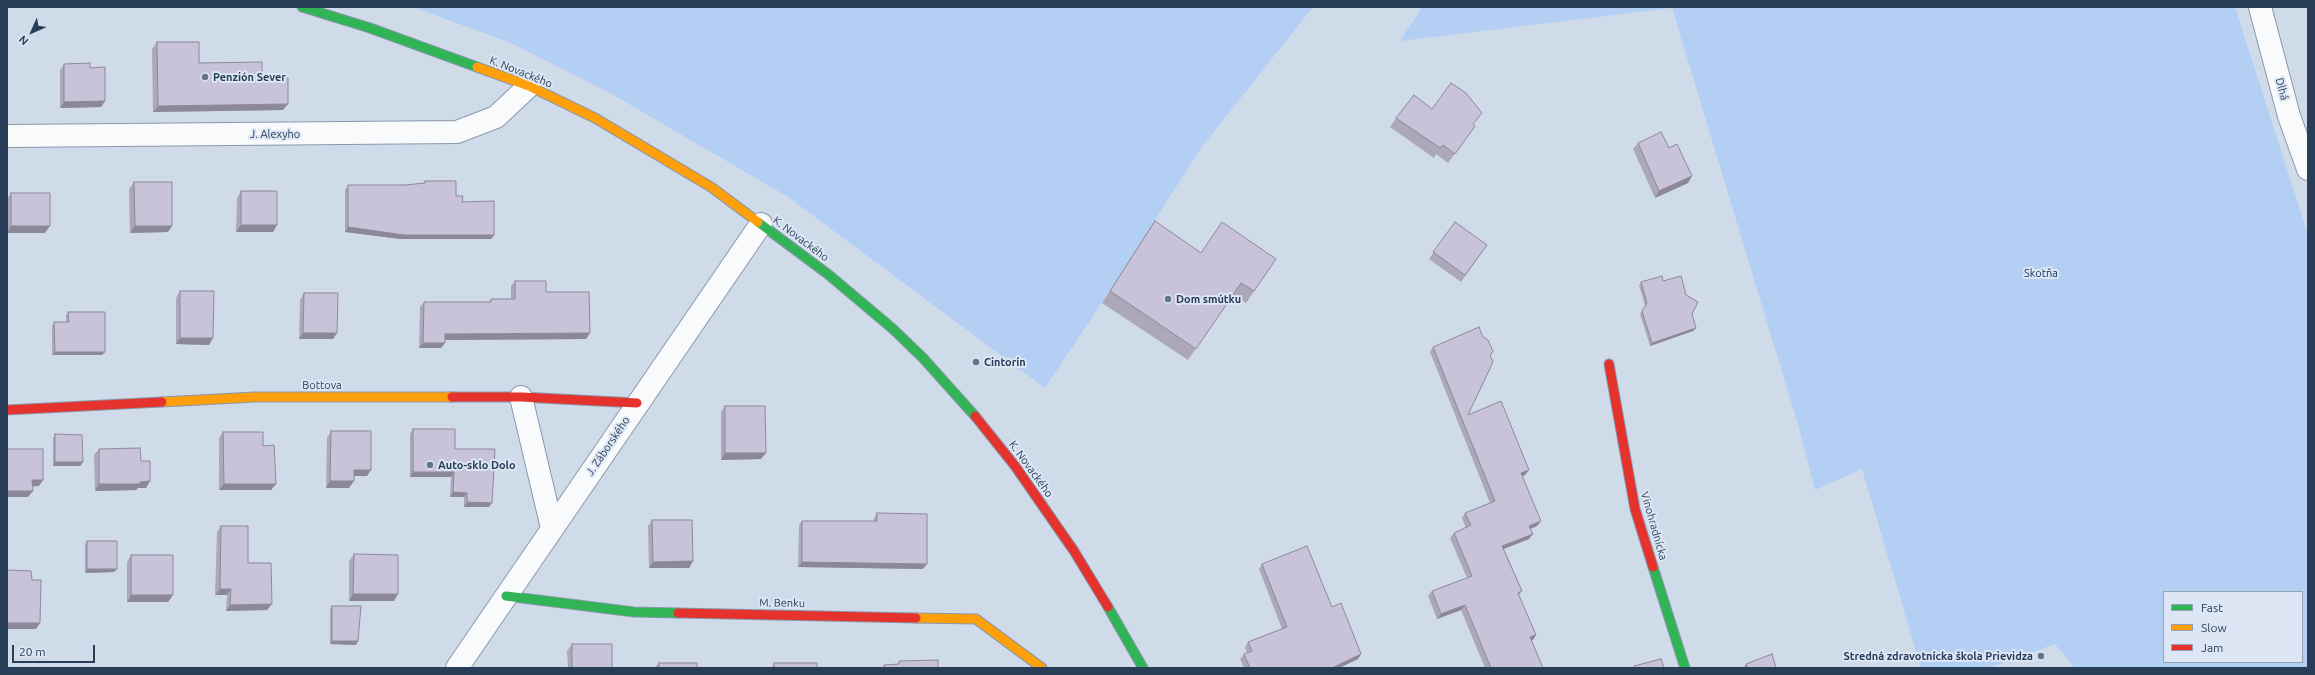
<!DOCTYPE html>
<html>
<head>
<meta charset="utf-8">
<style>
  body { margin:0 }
  #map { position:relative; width:2315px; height:675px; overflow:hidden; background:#d0dbea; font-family:Ubuntu,sans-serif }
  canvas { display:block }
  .frame { position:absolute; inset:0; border:8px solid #283d58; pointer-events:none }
  .legend { position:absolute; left:2163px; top:591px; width:140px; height:72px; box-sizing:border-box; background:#dce6f4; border:1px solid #94a2b6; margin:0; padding:5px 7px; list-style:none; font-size:12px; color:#283d58 }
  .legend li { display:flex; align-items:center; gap:8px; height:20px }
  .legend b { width:20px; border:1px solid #94a2b6 }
  .north { position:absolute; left:12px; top:12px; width:40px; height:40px; -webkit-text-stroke:3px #dce6f4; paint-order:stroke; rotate:225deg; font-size:11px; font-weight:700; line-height:16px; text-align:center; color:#283d58 }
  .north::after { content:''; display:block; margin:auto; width:14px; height:18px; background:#283d58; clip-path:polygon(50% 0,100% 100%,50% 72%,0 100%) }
  .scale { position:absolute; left:12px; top:645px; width:83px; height:18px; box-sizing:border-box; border:2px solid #283d58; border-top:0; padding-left:5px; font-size:12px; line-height:14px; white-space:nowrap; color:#283d58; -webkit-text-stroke:3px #dce6f4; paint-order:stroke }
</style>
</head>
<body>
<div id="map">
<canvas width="2315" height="675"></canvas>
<div class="frame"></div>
<ul class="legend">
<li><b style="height:5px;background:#30b455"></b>Fast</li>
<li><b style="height:5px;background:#ff9f0a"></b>Slow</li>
<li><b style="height:5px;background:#e5322d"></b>Jam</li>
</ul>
<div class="north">N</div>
<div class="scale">20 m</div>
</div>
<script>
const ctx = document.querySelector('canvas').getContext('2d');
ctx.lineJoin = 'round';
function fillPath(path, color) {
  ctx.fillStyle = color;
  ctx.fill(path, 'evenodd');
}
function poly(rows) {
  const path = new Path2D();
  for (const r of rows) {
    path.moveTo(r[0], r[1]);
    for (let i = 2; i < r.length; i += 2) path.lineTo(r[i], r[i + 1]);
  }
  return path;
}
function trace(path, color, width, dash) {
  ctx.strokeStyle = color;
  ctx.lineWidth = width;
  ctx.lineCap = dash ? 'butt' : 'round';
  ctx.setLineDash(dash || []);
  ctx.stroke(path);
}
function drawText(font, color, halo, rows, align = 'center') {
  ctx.font = font + ' Ubuntu,sans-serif';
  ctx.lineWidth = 4;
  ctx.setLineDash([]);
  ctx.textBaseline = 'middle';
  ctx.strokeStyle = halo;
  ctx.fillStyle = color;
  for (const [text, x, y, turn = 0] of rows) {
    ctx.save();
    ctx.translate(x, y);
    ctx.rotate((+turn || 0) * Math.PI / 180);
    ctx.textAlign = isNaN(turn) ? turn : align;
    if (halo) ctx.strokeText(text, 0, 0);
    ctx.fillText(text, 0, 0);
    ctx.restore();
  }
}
const green = poly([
  [413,7,1313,7,1201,148,1102,303,1045,388,788,197,610,93,511,43],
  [1422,7,2235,7,2308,235,2308,668,2075,668,2055,644,1989,668,1921,668,1862,469,1815,490,1799,428,1672,8,1400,41],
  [2164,592,2302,592,2302,662,2164,662]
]);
const street = poly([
  [2260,7,2289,116,2308,169],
  [7,136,457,132,496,117,529,86],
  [521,397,552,528],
  [457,668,761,224]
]);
const fast = poly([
  [302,7,370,28,477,67],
  [758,222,829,275,893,329,923,358,975,416],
  [1653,567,1685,668],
  [506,596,634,612,678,613],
  [1108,607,1143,668]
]);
const slow = poly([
  [477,67,529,86,595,118,711,187,758,222],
  [162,402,255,397,452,397],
  [916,618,976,619,1042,668]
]);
const jam = poly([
  [1609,364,1635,509,1653,567],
  [452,397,521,397,637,403],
  [7,410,162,402],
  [975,416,1015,466,1074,551,1108,607],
  [678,613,916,618]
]);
const wall = poly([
  [157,42,199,63,262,79,283,110,153,112,152,49],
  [64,64,90,68,105,101,101,107,60,108,60,70],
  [1432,109,1474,125,1475,126,1448,163,1436,154,1434,158,1390,127,1396,118],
  [1638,143,1669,148,1692,176,1688,183,1655,198,1633,149],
  [425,181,456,196,462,202,494,235,491,239,401,239,345,232,345,190,348,185,405,185,424,183],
  [134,182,168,232,130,233,129,189],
  [241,191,277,225,273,232,236,232,237,198],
  [11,193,45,233,7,233,7,199],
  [1155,221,1200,253,1276,259,1246,303,1233,295,1188,360,1102,303,1147,233],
  [1455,222,1487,245,1461,282,1429,259],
  [515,281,546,292,590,333,586,339,445,340,445,343,441,348,419,348,420,307,424,302,489,302,491,299,511,299,511,286],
  [1663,281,1692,314,1693,331,1650,346,1640,314,1645,306,1639,285,1641,282],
  [180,291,209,345,176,344,176,298],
  [304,293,337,333,333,339,299,339,300,300],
  [68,312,102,355,52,355,52,326,54,322,66,322,66,315],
  [1433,347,1490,356,1468,415,1529,470,1525,475,1523,476,1537,526,1530,529,1529,539,1504,549,1522,591,1519,595,1533,640,1531,640,1543,668,1485,668,1461,610,1437,619,1428,596,1432,591,1467,578,1450,538,1454,533,1466,528,1462,518,1465,513,1490,503,1430,352],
  [725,406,761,459,721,460,721,412],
  [413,429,455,449,489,507,464,507,464,497,450,497,451,477,410,477,410,434],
  [331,431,367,476,354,476,349,488,326,488,327,438],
  [223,432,263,446,276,484,271,490,219,490,219,438],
  [55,434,83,462,80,466,53,466,53,438],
  [99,449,141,461,150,481,146,488,138,488,136,490,95,491,94,455],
  [877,513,923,569,798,567,799,525,802,521,874,521,874,518],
  [652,520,693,561,689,568,649,568,648,526],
  [221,526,248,563,267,610,226,611,227,595,215,595,217,532],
  [87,541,114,572,85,573,85,544],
  [354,554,394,601,349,601,349,561],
  [131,555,173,595,168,602,127,602,127,562],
  [1262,564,1332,607,1361,654,1358,659,1339,668,1244,668,1240,659,1244,654,1247,653,1245,647,1248,642,1282,629,1259,569],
  [332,606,356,645,330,644,330,609],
  [572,644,612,668,568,668,567,651],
  [659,663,697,668,656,668,656,666],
  [774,663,817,668,772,668,772,667],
  [1746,664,1776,668,1743,668]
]);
const shadedWall = poly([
  [105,101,101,107,60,108,64,102],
  [288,104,283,110,153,112,158,106],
  [1692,176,1688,183,1655,198,1659,191],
  [241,225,277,225,273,232,236,232],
  [11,226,50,226,45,233,7,233],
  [135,226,172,226,168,232,130,233],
  [348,227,494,235,491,239,401,239,345,232],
  [1696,328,1693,331,1650,346,1652,343],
  [303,333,337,333,333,339,299,339],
  [590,333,586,339,441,340,445,334],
  [180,338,213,338,209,345,176,344],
  [423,343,445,343,441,348,419,348],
  [55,352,105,352,102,355,52,355],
  [725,453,766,453,761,459,721,460],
  [55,462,83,462,80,466,53,466],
  [354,470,371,470,367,476,349,476],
  [1529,470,1525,475,1518,478,1521,473],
  [413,472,454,472,451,477,410,477],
  [32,480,43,480,39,486,28,487],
  [150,481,146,488,138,488,136,490,95,491,99,484],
  [330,481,354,481,349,488,326,488],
  [224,484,276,484,271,490,219,490],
  [7,491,33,491,28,497,7,497],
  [453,492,467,493,464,497,450,497],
  [467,502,492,503,489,507,464,507],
  [1541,521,1537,526,1525,531,1529,526],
  [1533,534,1529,539,1498,551,1502,546],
  [693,561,689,568,649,568,653,562],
  [802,562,927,564,923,569,798,567],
  [87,569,117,569,114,572,85,573],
  [220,589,231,589,227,595,215,595],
  [353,594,398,594,394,601,349,601],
  [131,595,173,595,168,602,127,602],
  [272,604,267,610,226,611,230,605],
  [1465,605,1461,610,1437,619,1441,614],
  [7,623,40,623,36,629,7,629],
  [1536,635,1533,640,1526,643,1530,637],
  [332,641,358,641,356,645,330,644],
  [1361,654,1358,659,1339,668,1332,668]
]);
const building = poly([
  [157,42,199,42,199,63,262,62,262,79,288,78,288,104,158,106,157,42],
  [90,63,90,68,105,67,105,101,64,102,64,64,90,63],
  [1451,83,1466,93,1482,113,1473,124,1475,126,1455,154,1443,145,1440,148,1396,118,1414,95,1432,109,1451,83],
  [1661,132,1669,148,1677,144,1692,176,1659,191,1638,143,1661,132],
  [425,181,456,181,456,196,463,196,462,202,494,201,494,235,404,235,348,227,348,185,405,185,425,183,425,181],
  [134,182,172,182,172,226,135,226,134,182],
  [241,191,277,191,277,225,241,225,241,191],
  [11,193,50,193,50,226,11,226,11,193],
  [1155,221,1201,253,1222,222,1276,259,1254,291,1241,283,1196,349,1110,291,1155,221],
  [1455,222,1487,245,1465,275,1433,252,1455,222],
  [1662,276,1663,281,1681,276,1686,295,1698,302,1692,314,1696,328,1652,343,1642,311,1647,303,1641,282,1662,276],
  [515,281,546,281,546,292,589,292,590,333,445,334,445,343,423,343,424,302,491,302,491,299,515,299,515,281],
  [180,291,214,291,213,338,180,338,180,291],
  [304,293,338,293,337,333,303,333,304,293],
  [68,312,105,312,105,352,55,352,54,322,69,322,68,312],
  [1479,327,1483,337,1488,340,1493,351,1490,356,1493,362,1468,415,1501,401,1529,470,1521,473,1541,521,1529,526,1533,534,1502,546,1522,591,1518,593,1536,635,1530,637,1543,668,1491,668,1465,605,1441,614,1432,591,1472,576,1454,533,1471,525,1465,513,1495,501,1433,347,1479,327],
  [725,406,765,406,766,453,725,453,725,406],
  [413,429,455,429,455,449,495,449,492,503,467,502,467,493,453,492,454,472,413,472,413,429],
  [331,431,371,431,371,470,354,470,354,481,330,481,331,431],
  [223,432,263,432,263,446,274,445,276,484,224,484,223,432],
  [55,434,82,435,83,462,55,462,55,434],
  [140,448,141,461,150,461,150,481,140,482,140,484,99,484,99,449,140,448],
  [7,449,43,449,43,480,32,480,33,491,7,491,7,449],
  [877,513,927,514,927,564,802,562,802,521,877,521,877,513],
  [652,520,692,520,693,561,653,562,652,520],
  [221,526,248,526,248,563,271,563,272,604,230,605,231,589,220,589,221,526],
  [87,541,117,541,117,569,87,569,87,541],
  [1307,546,1332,607,1341,603,1361,654,1332,668,1250,668,1244,654,1252,651,1248,642,1287,627,1262,564,1307,546],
  [354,554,398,555,398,594,353,594,354,554],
  [131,555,173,555,173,595,131,595,131,555],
  [7,570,31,571,32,580,41,580,40,623,7,623,7,570],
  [332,606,361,606,358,641,332,641,332,606],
  [572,644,612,644,612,668,572,668,572,644],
  [1772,654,1776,668,1747,668,1746,664,1772,654],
  [1661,659,1664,668,1635,668,1634,666,1661,659],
  [938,660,938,668,884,668,884,665,899,664,899,661,938,660],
  [659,663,697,663,697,668,659,668,659,663],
  [774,663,817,663,817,668,774,668,774,663]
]);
const markers = [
  [205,77,4,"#63748b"],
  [1168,299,4,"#63748b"],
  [976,362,4,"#63748b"],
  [430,465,4,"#63748b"],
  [2041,656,4,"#63748b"]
];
const streetNames = [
  ["K. Novackého",521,72,22],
  ["Dlhá",2282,89,75],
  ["J. Alexyho",275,134],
  ["K. Novackého",801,239,37],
  ["Bottova",322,385],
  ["J. Záborského",608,446,-56],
  ["K. Novackého",1031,469,54],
  ["Vinohradnícka",1654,526,74],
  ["M. Benku",782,603,1]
];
const poiNames = [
  ["Penzión Sever",213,77],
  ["Dom smútku",1176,299],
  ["Cintorín",984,362],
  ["Auto-sklo Dolo",438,465],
  ["Stredná zdravotnícka škola Prievidza",2033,656,"right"]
];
const parkNames = [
  ["Skotňa",2041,273]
];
fillPath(green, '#b3cff3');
trace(street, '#8a98ab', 24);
trace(fast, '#8a98ab', 11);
trace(slow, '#8a98ab', 11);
trace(jam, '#8a98ab', 11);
trace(street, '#f8fafc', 22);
trace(fast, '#30b455', 9);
trace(slow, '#ff9f0a', 9);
trace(jam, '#e5322d', 9);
fillPath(wall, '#aca8ba');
fillPath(shadedWall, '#8c8897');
fillPath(building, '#c8c3d8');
trace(building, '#8c8897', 1);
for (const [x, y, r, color] of markers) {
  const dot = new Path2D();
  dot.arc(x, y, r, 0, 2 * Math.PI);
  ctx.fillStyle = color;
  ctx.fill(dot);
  trace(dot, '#dce6f4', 1.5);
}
drawText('11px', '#283d58', '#dce6f4', streetNames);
drawText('bold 11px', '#283d58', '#dce6f4', poiNames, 'left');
drawText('11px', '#09305c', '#dce6f4', parkNames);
</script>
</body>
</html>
